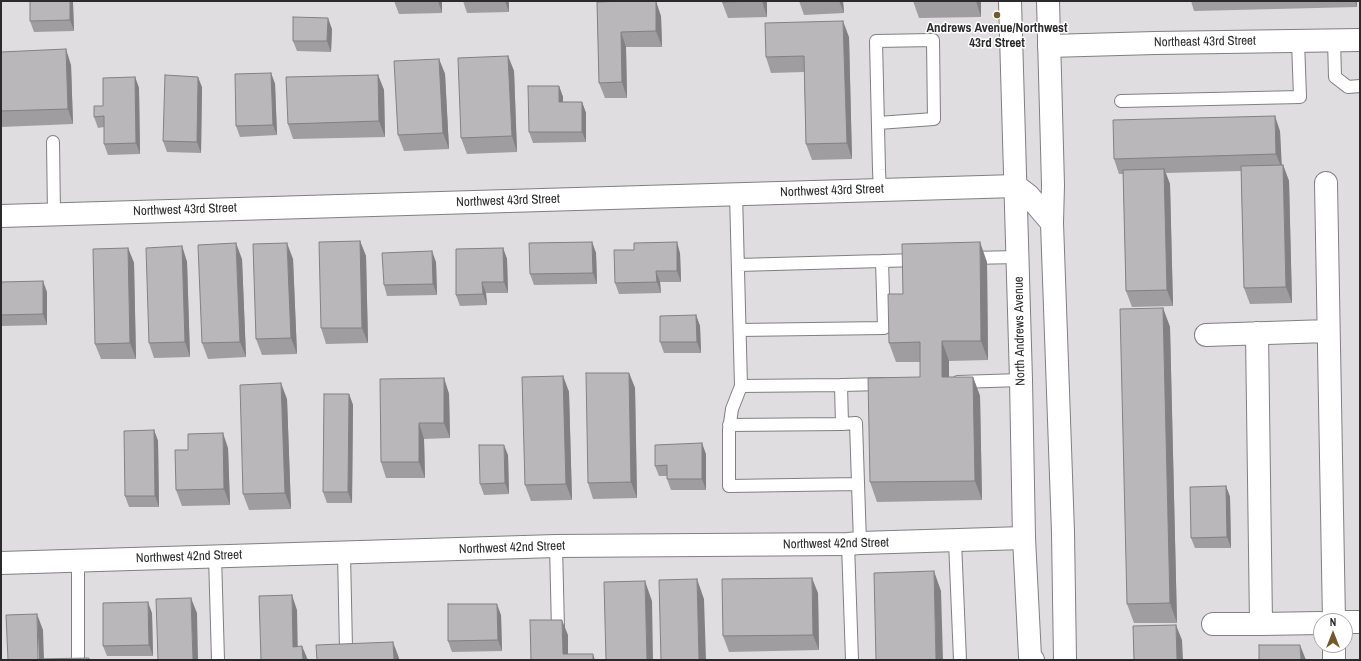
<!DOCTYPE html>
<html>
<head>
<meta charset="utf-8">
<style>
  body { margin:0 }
  #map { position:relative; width:1361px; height:661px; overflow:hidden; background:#dfdde0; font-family:"Archivo Narrow",sans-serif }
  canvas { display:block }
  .frame { position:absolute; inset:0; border:2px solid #2b2a2c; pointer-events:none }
  .north { position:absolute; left:1313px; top:613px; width:40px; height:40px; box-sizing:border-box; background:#fff; border:1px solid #aaaaab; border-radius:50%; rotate:0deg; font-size:11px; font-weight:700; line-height:16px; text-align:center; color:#2b2a2c }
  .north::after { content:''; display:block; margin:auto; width:14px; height:18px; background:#735a2b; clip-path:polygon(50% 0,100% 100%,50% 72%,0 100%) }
</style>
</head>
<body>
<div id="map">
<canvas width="1361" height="661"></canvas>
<div class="frame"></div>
<div class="north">N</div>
</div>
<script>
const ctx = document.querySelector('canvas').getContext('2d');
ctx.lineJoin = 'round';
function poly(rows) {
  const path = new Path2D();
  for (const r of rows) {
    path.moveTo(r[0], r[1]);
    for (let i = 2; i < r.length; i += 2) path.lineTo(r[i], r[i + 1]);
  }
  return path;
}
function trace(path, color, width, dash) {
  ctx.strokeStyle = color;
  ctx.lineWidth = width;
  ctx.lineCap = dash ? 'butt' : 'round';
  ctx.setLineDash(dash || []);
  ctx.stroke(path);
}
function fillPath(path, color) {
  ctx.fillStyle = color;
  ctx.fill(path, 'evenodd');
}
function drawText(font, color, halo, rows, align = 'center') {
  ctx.font = font + ' "Archivo Narrow",sans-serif';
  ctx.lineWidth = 3;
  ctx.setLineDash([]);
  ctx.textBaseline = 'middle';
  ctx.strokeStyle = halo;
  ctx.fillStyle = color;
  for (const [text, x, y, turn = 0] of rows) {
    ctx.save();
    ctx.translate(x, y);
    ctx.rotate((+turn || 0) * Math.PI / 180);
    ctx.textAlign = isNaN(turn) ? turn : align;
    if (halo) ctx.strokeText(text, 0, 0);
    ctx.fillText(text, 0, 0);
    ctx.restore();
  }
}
const lane = poly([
  [1334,40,1335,77,1348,87,1360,86],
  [1121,101,1300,97,1298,41],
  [878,123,934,119,933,40,876,41,879,170,880,190],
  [53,142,54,214],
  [736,194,741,386],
  [969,258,1018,257],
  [738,265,918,260],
  [740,330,884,328,882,261],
  [958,382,1021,380],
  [841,385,741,386,732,409,729,430,729,486,858,484],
  [729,425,842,424],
  [955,541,960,660],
  [860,543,856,423,842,424,841,385,884,384],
  [848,544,852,660],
  [556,546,558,629],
  [344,553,346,649],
  [215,556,218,660],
  [78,561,78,660]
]);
const street = poly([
  [1049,46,1155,43,1360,40],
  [1326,183,1334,621],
  [1,216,1016,186],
  [1206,335,1328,331],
  [1,563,556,546,848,544,860,543,1024,538],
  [1345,622,1360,622],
  [1213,624,1261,624,1257,333],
  [1261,624,1321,623],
  [1334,645,1334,660]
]);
const secondary = poly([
  [1010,1,1021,380,1024,538,1030,657,1033,660],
  [1048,1,1053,185,1052,223,1063,532,1065,660],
  [1016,186,1028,195,1052,223]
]);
const wall = poly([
  [394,1,442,1,442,13,399,14],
  [463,1,509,1,509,12,467,13],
  [767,1,767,17,728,18,722,2],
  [799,1,843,1,844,13,804,15],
  [913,1,981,1,981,17,919,18],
  [1191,1,1357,1,1357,7,1194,11],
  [597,2,661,16,662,47,626,47,627,98,605,98,599,83],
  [73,3,74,31,34,32,30,21],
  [332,29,331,52,297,51,293,41],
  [849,37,852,159,812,160,806,144,804,72,771,73,766,57],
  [1,52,71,65,73,124,1,127],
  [508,56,514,71,517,152,467,154,461,138],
  [439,59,445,74,449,149,404,151,398,135],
  [271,73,275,84,277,135,240,137,236,126],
  [378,75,384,90,385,137,293,139,288,124],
  [135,77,139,88,140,154,108,155,104,144,104,127,98,128,94,117,103,106],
  [559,86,563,97,563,102,582,102,586,113,586,142,533,143,529,132],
  [202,87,201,153,167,152,163,141],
  [1280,131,1281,165,1283,165,1289,181,1292,303,1250,304,1244,288,1241,171,1166,173,1170,184,1173,306,1132,307,1126,291,1123,174,1119,174,1114,159],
  [360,241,366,256,368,343,326,344,321,328],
  [592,242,596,253,597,284,534,285,530,274],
  [182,246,187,262,190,357,154,358,149,343],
  [128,248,134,263,136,359,101,359,95,344],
  [503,248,507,259,508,293,486,293,487,305,460,306,456,295],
  [680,253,681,282,660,282,661,293,619,294,615,283],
  [242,259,246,357,208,359,202,343],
  [293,259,297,354,262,355,256,339],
  [436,262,437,295,387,296,384,285],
  [987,262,988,360,949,361,949,377,973,377,980,396,982,500,877,502,870,482,920,377,920,362,896,362,889,343,903,294],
  [1,282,47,292,47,325,1,326],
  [1163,308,1170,327,1177,623,1134,623,1127,604],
  [696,315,700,326,701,353,664,353,660,342],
  [629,373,635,388,637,498,593,499,588,483],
  [563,376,569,392,572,500,531,501,525,485],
  [444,378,449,394,450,438,424,439,425,478,386,478,381,462],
  [349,394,353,405,352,503,327,503,323,492],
  [287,399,291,509,249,510,243,494],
  [154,430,158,441,159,507,129,507,125,496],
  [228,448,230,505,182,506,176,490,188,450],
  [706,454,706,490,671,490,667,479,667,476,659,476,655,466],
  [508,455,509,494,484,495,480,484],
  [1226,486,1230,497,1231,548,1195,548,1191,538],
  [818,593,819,650,729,652,723,636],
  [152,613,153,656,107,656,103,646],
  [501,615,502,651,452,652,448,641]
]);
const shadedWall = poly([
  [70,1,73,1,73,3,74,31,70,20],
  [438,1,442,1,442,13],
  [505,1,509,1,509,12],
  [656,1,661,16,662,47,656,31],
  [762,1,767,1,767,17],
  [839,1,843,1,844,13],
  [976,1,981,1,981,17],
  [1355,1,1357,1,1357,7],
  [328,18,332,29,331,52,327,41],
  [843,21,849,37,852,159,847,143],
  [621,32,626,47,627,98,622,82],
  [66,49,71,65,73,124,68,109],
  [508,56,514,71,517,152,512,136],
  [439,59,445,74,449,149,443,133],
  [271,73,275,84,277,135,273,125],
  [378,75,384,90,385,137,379,121],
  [135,77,139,88,140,154,136,143],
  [198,77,202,87,201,153,197,142],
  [559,86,563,97,563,113,559,102],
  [582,102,586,113,586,142,582,132],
  [1275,116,1280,131,1282,169,1276,154],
  [1283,165,1289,181,1292,303,1286,287],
  [1164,169,1170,184,1173,306,1167,290],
  [360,241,366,256,368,343,362,328],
  [592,242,596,253,597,284,593,273],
  [677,242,680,253,681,282,677,271],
  [980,242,987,262,988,360,981,341],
  [236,243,242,259,246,357,240,342],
  [287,243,293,259,297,354,291,338],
  [182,246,187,262,190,357,185,342],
  [128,248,134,263,136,359,130,343],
  [503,248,507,259,508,293,504,282],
  [432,251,436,262,437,295,433,284],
  [656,271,660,282,661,293,657,282],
  [43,281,47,292,47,325,43,314],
  [482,282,486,293,487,305,483,294],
  [1163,308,1170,327,1177,623,1170,603],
  [696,315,700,326,701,353,697,342],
  [942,341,949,361,949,397,942,377],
  [629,373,635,388,637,498,631,482],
  [563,376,569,392,572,500,566,484],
  [973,377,980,396,982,500,975,481],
  [444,378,449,394,450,438,444,423],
  [281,383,287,399,291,509,285,493],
  [349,394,353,405,352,503,348,492],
  [419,423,424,439,425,478,419,462],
  [154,430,158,441,159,507,155,496],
  [223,433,228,448,230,505,224,489],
  [702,443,706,454,706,490,702,479],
  [504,445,508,455,509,494,505,483],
  [1226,486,1230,497,1231,548,1227,537],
  [934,571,941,591,943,660,936,660],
  [812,578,818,593,819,650,813,635],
  [697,579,704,599,706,660,699,660],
  [645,581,652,601,653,660,647,660],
  [292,595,297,610,298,660,293,647],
  [191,598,197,613,198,660,193,660],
  [148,602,152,613,153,656,149,645],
  [497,604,501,615,502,651,498,640],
  [37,614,43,630,44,660,39,660],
  [562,620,568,635,568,660,563,654],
  [1176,625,1182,640,1183,660,1177,660],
  [393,642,399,658,399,660,394,660],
  [1300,645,1306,660,1301,660],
  [302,646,308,660,303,660],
  [593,654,595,660,593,660]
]);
const building = poly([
  [30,1,70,1,70,20,30,21,30,1],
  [625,1,656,1,656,31,621,32,622,82,599,83,597,2,625,1],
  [722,1,762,1,722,2,722,1],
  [293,17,328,18,327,41,293,41,293,17],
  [843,21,847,143,806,144,804,56,766,57,765,23,843,21],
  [66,49,68,109,1,111,1,52,66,49],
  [508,56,512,136,461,138,458,58,508,56],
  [439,59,443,133,398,135,394,61,439,59],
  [271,73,273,125,236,126,235,74,271,73],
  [165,75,198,77,197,142,163,141,165,75],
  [378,75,379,121,288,124,286,77,378,75],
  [135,77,136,143,104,144,104,116,94,117,94,106,103,106,103,78,135,77],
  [528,86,559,86,559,102,582,102,582,132,529,132,528,86],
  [1275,116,1276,154,1114,159,1113,120,1275,116],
  [1283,165,1286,287,1244,288,1241,166,1283,165],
  [1164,169,1167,290,1126,291,1123,170,1164,169],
  [360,241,362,328,321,328,319,242,360,241],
  [592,242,593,273,530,274,529,243,592,242],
  [677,242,677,271,656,271,657,282,615,283,614,250,634,250,634,243,677,242],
  [980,242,981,341,942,341,942,377,973,377,975,481,870,482,868,378,920,377,920,342,889,343,888,294,903,294,902,244,980,242],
  [236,243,240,342,202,343,198,245,236,243],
  [287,243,291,338,256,339,253,244,287,243],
  [182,246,185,342,149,343,146,248,182,246],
  [128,248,130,343,95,344,93,249,128,248],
  [503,248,504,282,482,282,483,294,456,295,456,249,503,248],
  [432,251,433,284,384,285,382,253,432,251],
  [43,281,43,314,1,315,1,282,43,281],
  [1163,308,1170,603,1127,604,1120,309,1163,308],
  [696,315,697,342,660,342,660,316,696,315],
  [586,373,629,373,631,482,588,483,586,373],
  [563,376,566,484,525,485,522,377,563,376],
  [444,378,444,423,419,423,419,462,381,462,380,379,444,378],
  [281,383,285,493,243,494,240,385,281,383],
  [324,394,349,394,348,492,323,492,324,394],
  [154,430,155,496,125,496,124,431,154,430],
  [223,433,224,489,176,490,175,450,188,450,188,434,223,433],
  [702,443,702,479,667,479,667,465,655,466,655,445,702,443],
  [479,445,504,445,505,483,480,484,479,445],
  [1226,486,1227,537,1191,538,1190,487,1226,486],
  [934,571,936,660,876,660,874,573,934,571],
  [812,578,813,635,723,636,722,579,812,578],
  [697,579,699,660,661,660,659,580,697,579],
  [645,581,647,660,606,660,604,582,645,581],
  [292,595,293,647,302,646,303,660,261,660,259,596,292,595],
  [191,598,193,660,158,660,156,599,191,598],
  [148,602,149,645,103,646,103,603,148,602],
  [448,604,497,604,498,640,448,641,448,604],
  [37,614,38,659,89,658,89,660,8,660,6,615,37,614],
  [530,620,562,620,563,654,593,654,593,660,531,660,530,620],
  [1176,625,1177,660,1134,660,1133,626,1176,625],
  [393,642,394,660,317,660,316,645,393,642],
  [1259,645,1300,645,1301,660,1259,660,1259,645]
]);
const markers = [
  [997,15,4,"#735a2b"]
];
const poiNames = [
  ["Andrews Avenue/Northwest",997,29],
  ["43rd Street",997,44]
];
const streetNames = [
  ["Northeast 43rd Street",1205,42,-1],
  ["Northwest 43rd Street",832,191,-2],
  ["Northwest 43rd Street",508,201,-2],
  ["Northwest 43rd Street",185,210,-2],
  ["North Andrews Avenue",1020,331,-91],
  ["Northwest 42nd Street",836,544,-1],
  ["Northwest 42nd Street",512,548,-2],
  ["Northwest 42nd Street",189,557,-2]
];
trace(lane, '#817f82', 14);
trace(street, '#817f82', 24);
trace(secondary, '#817f82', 24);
trace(lane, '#fff', 12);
trace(street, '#fff', 22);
trace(secondary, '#fff', 22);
fillPath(wall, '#9f9da0');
fillPath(shadedWall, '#828082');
fillPath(building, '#b9b7ba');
trace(building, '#828082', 1);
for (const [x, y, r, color] of markers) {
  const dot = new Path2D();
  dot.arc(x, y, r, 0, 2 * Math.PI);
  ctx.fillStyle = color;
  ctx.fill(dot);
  trace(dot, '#fff', 1.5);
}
drawText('bold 13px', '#2b2a2c', '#fff', poiNames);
drawText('13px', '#2b2a2c', '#fff', streetNames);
</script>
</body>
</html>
